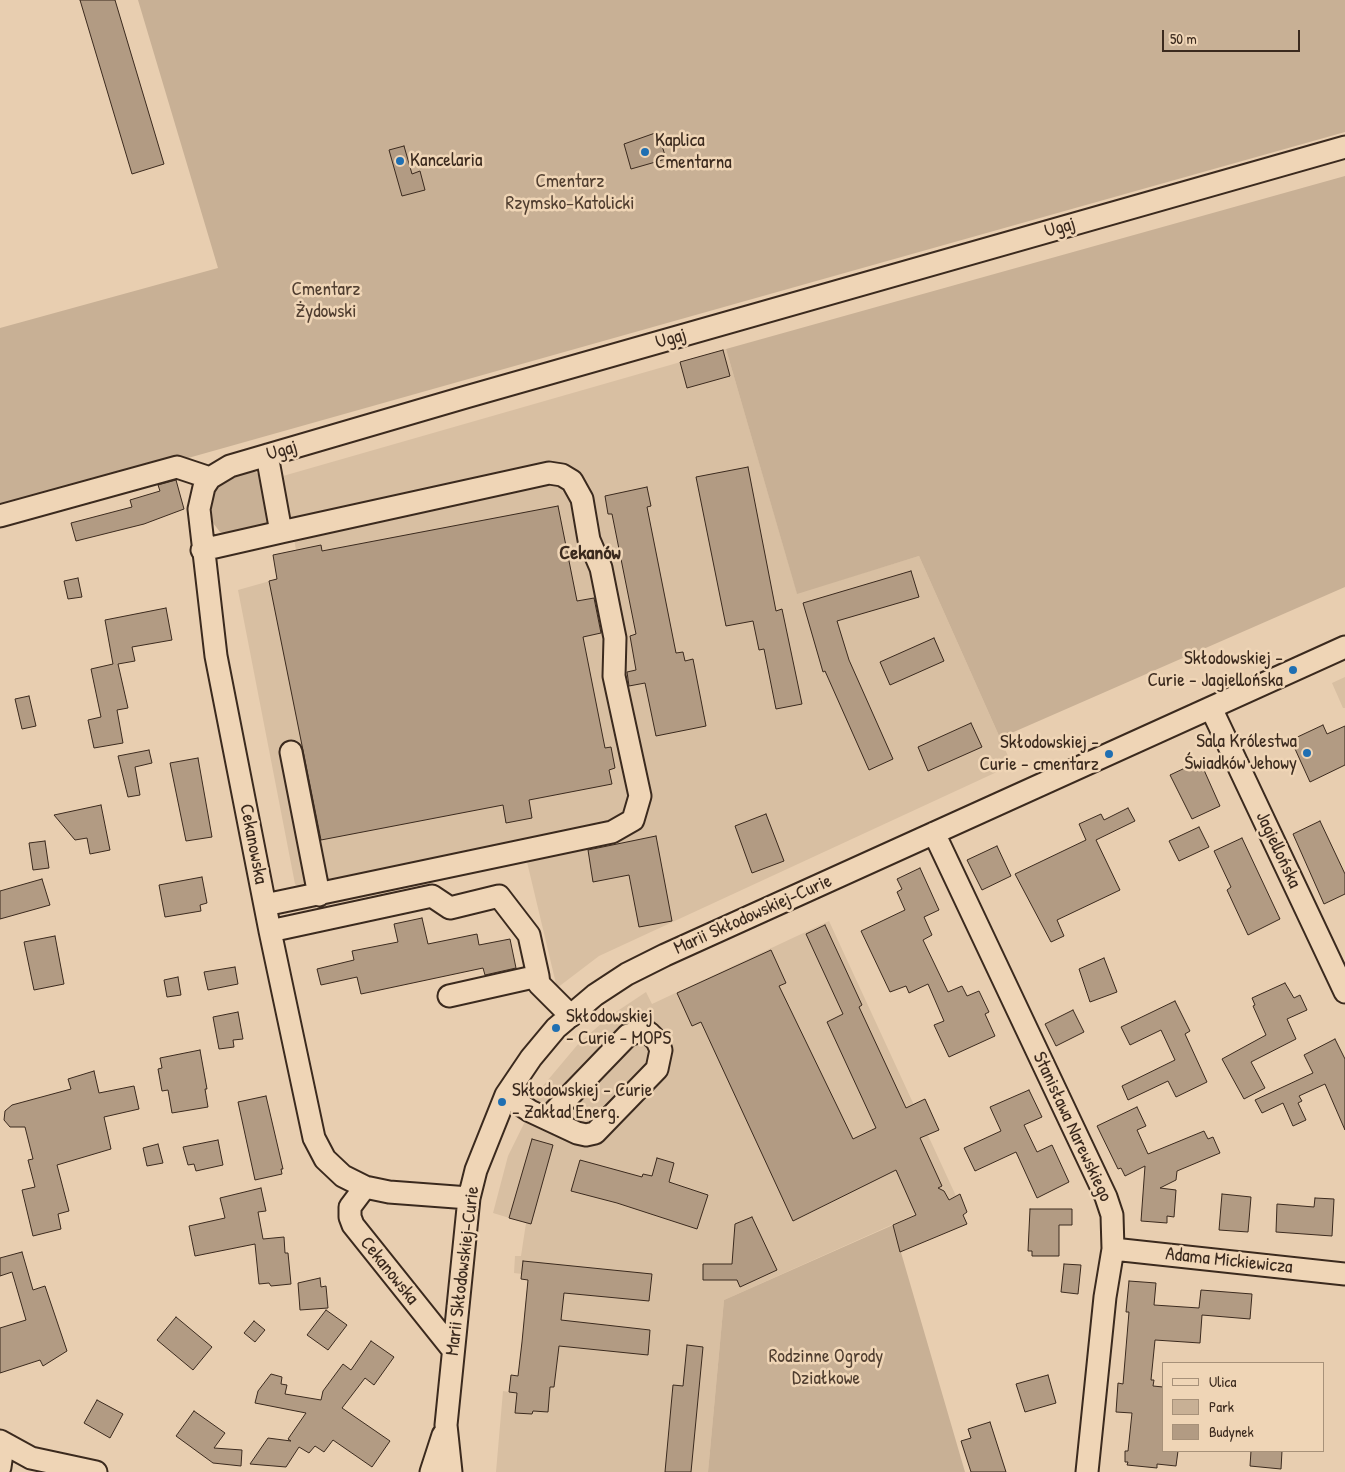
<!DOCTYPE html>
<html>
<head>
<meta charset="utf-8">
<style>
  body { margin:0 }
  #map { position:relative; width:1345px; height:1472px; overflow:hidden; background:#e8ceb0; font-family:"Patrick Hand",sans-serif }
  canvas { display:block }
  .legend { position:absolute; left:1162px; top:1362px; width:162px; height:90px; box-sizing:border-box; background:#efd5b6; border:1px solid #a79179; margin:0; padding:6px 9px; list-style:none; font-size:15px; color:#3b2a1e }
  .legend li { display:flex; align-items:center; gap:10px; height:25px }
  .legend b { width:25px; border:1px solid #a79179 }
  .scale { position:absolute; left:1162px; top:30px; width:138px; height:22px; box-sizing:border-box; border:2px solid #3b2a1e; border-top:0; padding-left:6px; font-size:15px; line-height:18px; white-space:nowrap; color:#3b2a1e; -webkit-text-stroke:4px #efd5b6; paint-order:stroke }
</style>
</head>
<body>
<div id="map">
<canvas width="1345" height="1472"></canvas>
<ul class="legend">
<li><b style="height:6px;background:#efd5b6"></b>Ulica</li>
<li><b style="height:14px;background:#c8b095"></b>Park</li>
<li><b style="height:14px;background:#b29b83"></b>Budynek</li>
</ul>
<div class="scale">50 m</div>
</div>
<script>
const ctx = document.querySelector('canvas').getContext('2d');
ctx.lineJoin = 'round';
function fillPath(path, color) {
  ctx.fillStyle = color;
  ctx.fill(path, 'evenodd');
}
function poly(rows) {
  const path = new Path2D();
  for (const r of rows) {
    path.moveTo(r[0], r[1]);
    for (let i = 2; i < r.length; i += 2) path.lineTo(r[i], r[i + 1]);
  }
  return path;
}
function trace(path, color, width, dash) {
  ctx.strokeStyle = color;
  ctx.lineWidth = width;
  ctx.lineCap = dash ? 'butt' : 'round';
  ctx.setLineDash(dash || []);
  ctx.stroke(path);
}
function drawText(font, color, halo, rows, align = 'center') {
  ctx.font = font + ' "Patrick Hand",sans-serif';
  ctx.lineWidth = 5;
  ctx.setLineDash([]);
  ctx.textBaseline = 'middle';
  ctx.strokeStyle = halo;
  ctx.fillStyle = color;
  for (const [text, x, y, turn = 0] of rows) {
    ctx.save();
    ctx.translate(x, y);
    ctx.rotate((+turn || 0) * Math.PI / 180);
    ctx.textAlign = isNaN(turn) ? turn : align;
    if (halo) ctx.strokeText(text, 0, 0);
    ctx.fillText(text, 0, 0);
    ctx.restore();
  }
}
const built = poly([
  [726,349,797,593,919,556,1012,765,599,956,557,988,527,862,301,911,305,904,303,890,295,884,238,590,277,579,273,555,296,550,283,476],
  [1345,677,1345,708,1343,708,1332,683],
  [829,921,956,1196,724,1300,708,1472,496,1472,503,1391,509,1392,518,1376,527,1317,524,1317,528,1280,521,1279,522,1274,514,1273,515,1256,521,1256,526,1223,493,1213,508,1156,542,1087,579,1043,610,1016,646,992,652,1004]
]);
const green = poly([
  [138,0,1345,0,1345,132,0,511,0,328,218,268],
  [1345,176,1345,587,1000,738,919,556,797,594,726,349],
  [247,471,256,472,261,477,269,523,228,534,220,532,210,519,209,498,221,481],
  [893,1225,965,1472,708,1472,724,1300]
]);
const building = poly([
  [80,0,115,0,164,164,132,174,80,0],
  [658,132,666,159,631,169,624,144,658,132],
  [404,146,412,174,420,171,425,190,402,196,389,150,404,146],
  [723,350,730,376,687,388,680,362,723,350],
  [748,467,776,611,782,609,802,704,776,709,764,649,759,650,753,621,726,626,696,477,748,467],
  [176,480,184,509,144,524,76,541,71,523,132,507,130,500,160,491,158,485,176,480],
  [647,487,651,506,647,507,676,653,683,652,685,661,693,659,706,726,656,736,645,683,629,686,627,672,636,670,630,636,636,634,612,514,608,514,605,496,647,487],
  [558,506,577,601,594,598,601,633,583,637,605,748,611,747,615,768,609,770,612,784,529,800,532,818,506,823,503,805,321,840,269,581,277,579,273,555,321,545,322,551,558,506],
  [911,571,919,597,837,621,849,660,893,759,869,770,825,671,823,672,803,603,911,571],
  [78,578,82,597,68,599,64,581,78,578],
  [166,608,172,640,132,647,135,661,118,664,128,708,117,710,123,743,94,748,88,720,101,717,91,669,113,664,105,620,166,608],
  [934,638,944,661,890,685,880,662,934,638],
  [29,696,36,726,22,729,15,699,29,696],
  [971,723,982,747,928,771,918,747,971,723],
  [1323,725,1327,734,1345,726,1345,765,1310,782,1291,740,1323,725],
  [149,750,152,763,135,767,140,795,128,797,118,756,149,750],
  [198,758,212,837,186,841,170,763,198,758],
  [1200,761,1220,806,1192,819,1170,775,1200,761],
  [101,805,110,850,90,854,87,838,75,840,54,815,101,805],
  [1128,808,1135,821,1096,840,1120,890,1057,920,1064,936,1051,942,1015,874,1086,840,1079,824,1101,814,1104,820,1128,808],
  [766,814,784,861,752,873,735,826,766,814],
  [1320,821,1345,874,1345,894,1324,904,1293,834,1320,821],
  [1199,827,1209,847,1179,861,1169,841,1199,827],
  [656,836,672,921,639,927,629,875,593,882,588,850,656,836],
  [1242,838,1280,919,1248,935,1227,890,1231,887,1214,851,1242,838],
  [45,841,49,868,33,870,29,843,45,841],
  [997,846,1011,876,982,890,967,860,997,846],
  [920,868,939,910,924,917,932,935,923,940,948,992,962,986,967,996,979,991,989,1012,985,1014,995,1036,949,1057,934,1025,944,1021,928,984,909,993,906,986,890,992,861,931,905,910,897,892,902,889,897,879,920,868],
  [202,877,207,903,200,905,201,911,165,917,159,885,202,877],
  [42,879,50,905,0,919,0,891,42,879],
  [422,918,428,944,477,934,479,945,510,939,516,968,485,975,483,968,361,994,357,977,321,985,317,969,354,960,352,951,398,942,394,924,422,918],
  [825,925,862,1005,859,1007,906,1108,925,1099,939,1130,920,1138,942,1186,938,1188,944,1191,949,1200,960,1194,967,1212,963,1215,967,1224,900,1252,893,1225,916,1215,896,1170,793,1221,701,1022,692,1026,677,993,771,950,786,983,779,986,853,1139,876,1128,827,1022,843,1014,806,934,825,925],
  [55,936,64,984,34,990,24,942,55,936],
  [1104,958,1117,992,1090,1002,1079,969,1104,958],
  [235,967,238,984,208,990,204,972,235,967],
  [178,977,181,995,167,997,164,980,178,977],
  [1285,983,1294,998,1300,995,1307,1010,1287,1019,1296,1039,1251,1062,1265,1088,1244,1099,1222,1059,1266,1035,1253,1006,1255,1005,1252,998,1285,983],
  [1175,1001,1190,1031,1185,1034,1207,1082,1176,1097,1168,1081,1128,1100,1122,1086,1175,1060,1161,1030,1130,1045,1121,1027,1175,1001],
  [1073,1010,1084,1032,1056,1046,1045,1024,1073,1010],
  [238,1012,243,1039,233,1040,234,1047,219,1049,213,1017,238,1012],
  [1335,1039,1345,1059,1345,1130,1325,1084,1299,1096,1302,1101,1298,1103,1306,1120,1293,1126,1283,1103,1262,1113,1255,1100,1313,1073,1304,1055,1335,1039],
  [200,1050,207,1089,205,1089,208,1107,172,1113,168,1090,162,1091,158,1069,162,1068,160,1058,200,1050],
  [94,1071,99,1093,134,1086,139,1109,104,1117,111,1149,57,1165,69,1211,58,1214,61,1229,33,1236,22,1190,35,1187,28,1160,33,1159,25,1127,10,1127,4,1120,5,1111,12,1105,71,1089,68,1079,94,1071],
  [1029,1090,1042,1117,1024,1125,1037,1152,1052,1145,1069,1182,1037,1198,1016,1152,975,1171,964,1148,1001,1131,990,1107,1029,1090],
  [266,1096,283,1169,281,1169,282,1174,255,1180,238,1102,266,1096],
  [1137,1107,1146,1126,1137,1130,1148,1154,1204,1131,1208,1139,1213,1137,1220,1153,1177,1171,1176,1180,1160,1188,1176,1190,1174,1217,1167,1216,1167,1223,1141,1221,1145,1166,1125,1176,1121,1168,1118,1169,1097,1126,1137,1107],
  [532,1139,553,1145,531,1224,509,1218,532,1139],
  [218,1140,223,1165,196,1171,194,1164,188,1165,183,1147,218,1140],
  [158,1144,163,1163,147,1166,143,1148,158,1144],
  [657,1158,674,1163,669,1182,708,1195,697,1229,617,1203,571,1191,580,1160,642,1177,643,1174,652,1176,657,1158],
  [261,1188,266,1211,258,1212,263,1239,284,1237,285,1253,288,1253,291,1284,271,1286,269,1283,259,1284,255,1244,195,1256,189,1226,225,1218,220,1198,261,1188],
  [1222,1194,1251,1197,1248,1232,1219,1230,1222,1194],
  [1315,1198,1334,1199,1332,1236,1276,1232,1277,1204,1314,1207,1315,1198],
  [1030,1209,1072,1209,1072,1225,1059,1225,1059,1256,1032,1256,1032,1251,1028,1251,1030,1209],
  [752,1217,777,1270,740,1287,737,1280,703,1280,703,1264,732,1264,735,1224,752,1217],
  [22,1252,33,1290,45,1286,67,1351,43,1366,40,1360,0,1373,0,1328,26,1320,12,1272,0,1276,0,1258,22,1252],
  [523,1261,652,1274,649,1301,564,1293,561,1320,650,1330,648,1355,559,1346,554,1387,550,1387,548,1412,533,1411,532,1414,515,1413,517,1393,509,1392,511,1375,518,1376,522,1342,528,1280,521,1279,523,1261],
  [1064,1264,1081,1265,1078,1294,1061,1292,1064,1264],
  [320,1278,321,1287,326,1286,328,1308,300,1310,298,1283,320,1278],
  [1129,1281,1156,1283,1154,1305,1199,1308,1201,1290,1252,1294,1250,1319,1202,1315,1200,1343,1155,1340,1151,1380,1154,1380,1153,1386,1163,1387,1164,1451,1178,1451,1176,1466,1157,1464,1157,1468,1127,1465,1128,1462,1125,1462,1125,1451,1128,1451,1132,1413,1116,1412,1118,1383,1123,1384,1129,1312,1126,1312,1129,1281],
  [326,1310,347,1325,328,1350,307,1335,326,1310],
  [176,1317,212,1347,193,1370,157,1340,176,1317],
  [254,1321,265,1330,255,1342,244,1333,254,1321],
  [371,1341,394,1357,374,1385,365,1378,342,1408,390,1441,372,1467,333,1440,324,1452,315,1446,309,1453,299,1447,286,1467,250,1464,268,1438,291,1441,288,1439,306,1413,255,1403,258,1391,271,1374,282,1377,281,1384,287,1385,285,1394,321,1400,323,1391,343,1364,351,1370,371,1341],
  [687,1345,703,1347,691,1472,665,1472,673,1385,683,1386,687,1345],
  [1048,1375,1056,1403,1025,1412,1016,1384,1048,1375],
  [97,1400,123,1414,110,1438,84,1423,97,1400],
  [194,1411,225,1433,214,1448,242,1450,241,1466,213,1463,176,1436,194,1411],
  [990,1422,1006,1472,971,1472,961,1441,971,1438,968,1429,990,1422],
  [1251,1451,1282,1451,1281,1469,1250,1466,1251,1451]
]);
const minor = poly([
  [0,516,177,467,210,478],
  [202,550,281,532,267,455],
  [1211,708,1345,992],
  [291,752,319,895],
  [934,833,1106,1197,1112,1215,1113,1249,1105,1297,1087,1472],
  [265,905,612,832,633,820,640,796,614,676,615,638,601,568,589,540,582,499,572,481,562,475,549,473,281,532],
  [270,931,432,896,450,908,499,896,529,935,538,976,449,996],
  [538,976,539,984,571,1016],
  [506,1095,530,1111,577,1133,586,1135,595,1133,657,1069,661,1050,657,1041,649,1033,638,1032,628,1035,548,1118],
  [365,1187,350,1207,350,1217,353,1225,453,1350],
  [469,1198,389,1192,365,1187,343,1176,325,1159,314,1138,270,931,216,656,199,509,204,487,210,478,230,466,466,397,1345,147],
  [1113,1249,1345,1274],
  [0,1441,31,1458,96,1472],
  [0,1446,2,1453,0,1467],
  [431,1472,443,1435],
  [451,1472,446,1425,469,1198,476,1170,506,1095,531,1058,556,1028,595,995,627,974,665,955,1345,647]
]);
const markers = [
  [645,152,5,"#1f6fb2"],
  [400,161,5,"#1f6fb2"],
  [1293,670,5,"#1f6fb2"],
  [1307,753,5,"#1f6fb2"],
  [1109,754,5,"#1f6fb2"],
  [556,1028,5,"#1f6fb2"],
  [502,1102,5,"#1f6fb2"]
];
const poiNames = [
  ["Kaplica",655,141],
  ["Cmentarna",655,163],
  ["Kancelaria",410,161],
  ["Skłodowskiej -",1283,659,"right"],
  ["Curie - Jagiellońska",1283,681,"right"],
  ["Sala Królestwa",1297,742,"right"],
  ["Świadków Jehowy",1297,764,"right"],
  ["Skłodowskiej -",1099,743,"right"],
  ["Curie - cmentarz",1099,765,"right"],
  ["Skłodowskiej",566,1017],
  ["- Curie - MOPS",566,1039],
  ["Skłodowskiej - Curie",512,1091],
  ["- Zakład Energ.",512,1113]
];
const parkNames = [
  ["Cmentarz",570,182],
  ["Rzymsko–Katolicki",570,204],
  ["Cmentarz",326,290],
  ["Żydowski",326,312],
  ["Rodzinne Ogrody",826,1357],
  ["Działkowe",826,1379]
];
const streetNames = [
  ["Ugaj",1060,228,-16],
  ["Ugaj",671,339,-16],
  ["Ugaj",282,451,-16],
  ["Cekanowska",253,844,79],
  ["Jagiellońska",1278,850,65],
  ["Marii Skłodowskiej-Curie",753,915,-24],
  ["Stanisława Narewskiego",1072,1127,65],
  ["Adama Mickiewicza",1229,1261,6],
  ["Cekanowska",389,1271,51],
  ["Marii Skłodowskiej-Curie",463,1271,-83]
];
const neighbourhoodNames = [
  ["Cekanów",590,554]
];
fillPath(built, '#d8bfa2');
fillPath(green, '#c8b095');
fillPath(building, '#b29b83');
trace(building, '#3b2a1e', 1);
trace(minor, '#3b2a1e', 25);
trace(minor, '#efd5b6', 21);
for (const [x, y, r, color] of markers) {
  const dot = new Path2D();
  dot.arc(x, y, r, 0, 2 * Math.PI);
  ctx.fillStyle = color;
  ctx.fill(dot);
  trace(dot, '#efd5b6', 2);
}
drawText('19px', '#3b2a1e', '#efd5b6', poiNames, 'left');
drawText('19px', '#503e30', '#efd5b6', parkNames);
drawText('19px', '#3b2a1e', '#efd5b6', streetNames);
drawText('bold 20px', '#3b2a1e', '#efd5b6', neighbourhoodNames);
</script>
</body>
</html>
